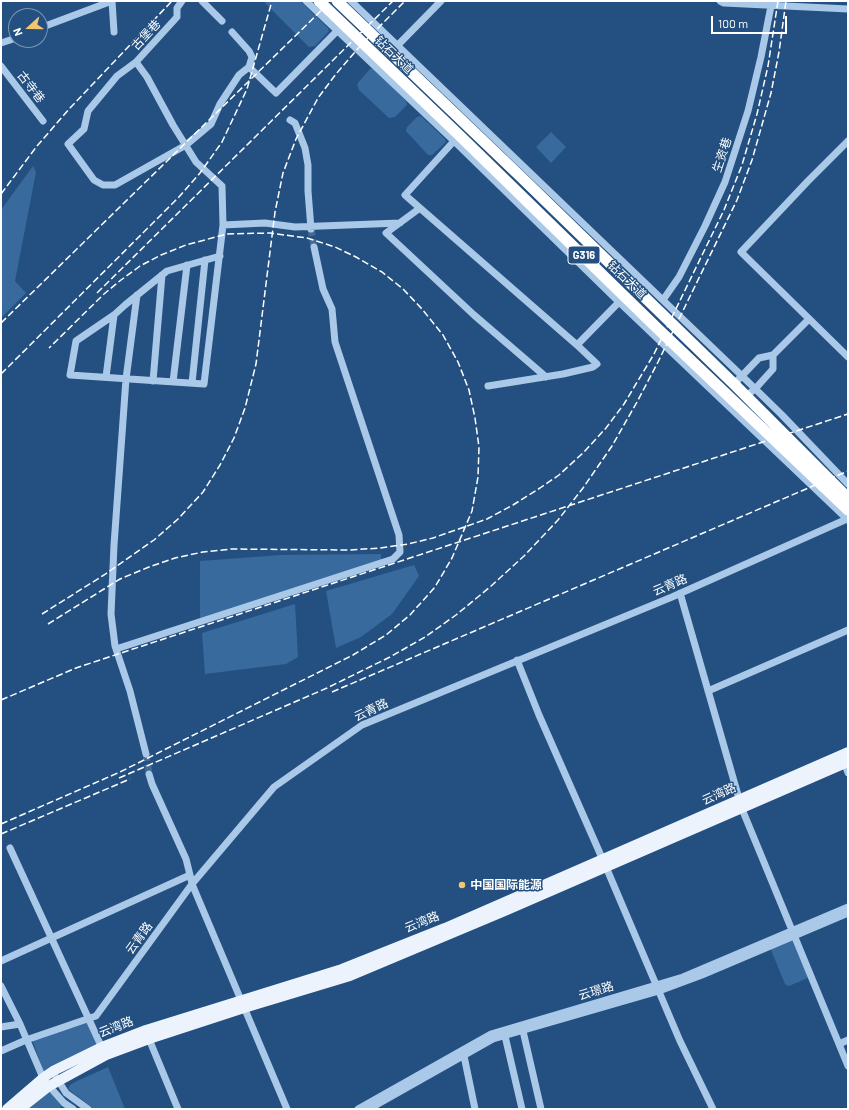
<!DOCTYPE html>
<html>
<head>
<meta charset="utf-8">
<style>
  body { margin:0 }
  #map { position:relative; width:849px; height:1110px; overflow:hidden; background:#235080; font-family:Barlow,sans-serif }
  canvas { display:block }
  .frame { position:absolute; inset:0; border:2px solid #fff; pointer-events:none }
  .north { position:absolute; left:8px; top:8px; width:40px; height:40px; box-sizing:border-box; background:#235080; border:1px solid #7b96b3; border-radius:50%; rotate:249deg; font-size:11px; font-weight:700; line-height:16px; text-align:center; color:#fff }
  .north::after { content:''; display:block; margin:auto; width:14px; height:18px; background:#f2c66d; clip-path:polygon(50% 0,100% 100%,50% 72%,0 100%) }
  .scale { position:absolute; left:711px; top:16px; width:76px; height:18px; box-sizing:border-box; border:2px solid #fff; border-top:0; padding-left:5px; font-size:12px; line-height:14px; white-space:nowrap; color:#fff; -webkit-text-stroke:3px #235080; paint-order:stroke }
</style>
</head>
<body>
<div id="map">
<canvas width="849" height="1110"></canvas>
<div class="frame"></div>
<div class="north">N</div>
<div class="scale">100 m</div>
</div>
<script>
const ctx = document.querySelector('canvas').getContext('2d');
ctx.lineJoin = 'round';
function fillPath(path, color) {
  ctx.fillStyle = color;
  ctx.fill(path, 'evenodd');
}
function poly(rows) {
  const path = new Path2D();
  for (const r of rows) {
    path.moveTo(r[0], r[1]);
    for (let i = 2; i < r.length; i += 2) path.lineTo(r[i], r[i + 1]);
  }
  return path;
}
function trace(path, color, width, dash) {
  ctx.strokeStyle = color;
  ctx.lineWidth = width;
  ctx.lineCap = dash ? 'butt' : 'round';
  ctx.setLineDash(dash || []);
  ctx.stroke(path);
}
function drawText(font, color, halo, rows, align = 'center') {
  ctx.font = font + ' Barlow,"Noto Sans SC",sans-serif';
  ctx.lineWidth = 3;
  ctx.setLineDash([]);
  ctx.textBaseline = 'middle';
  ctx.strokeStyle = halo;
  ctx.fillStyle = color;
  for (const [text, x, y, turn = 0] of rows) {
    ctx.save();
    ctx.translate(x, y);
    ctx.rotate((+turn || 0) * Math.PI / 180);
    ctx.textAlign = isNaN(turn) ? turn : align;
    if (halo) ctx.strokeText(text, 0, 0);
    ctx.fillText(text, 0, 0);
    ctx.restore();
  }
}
const green = poly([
  [263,1,300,1,328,28,329,31,315,46,309,47],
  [373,68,406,101,407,105,395,117,389,118,359,90,357,84,370,69],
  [421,116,445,139,446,142,432,155,428,155,406,131,407,127,417,117],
  [551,132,566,147,551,163,536,147],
  [33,166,36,172,15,281,26,293,1,318,1,210],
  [381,554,381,562,200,622,200,561,281,555],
  [414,565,419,576,392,614,361,637,336,648,326,591],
  [295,604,298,657,286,664,205,674,202,633],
  [793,938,810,977,789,986,785,984,771,950,772,947],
  [88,1021,99,1045,44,1073,32,1039],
  [108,1067,125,1109,94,1109,68,1089,70,1085,75,1082],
  [49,1086,64,1103,59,1109,20,1109]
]);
const minorTunnel = poly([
  [311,229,314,247],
  [146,754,149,774]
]);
const minor = poly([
  [112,1,114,32],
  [182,1,177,8,177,17,136,62,117,76,88,111,84,129,68,144,94,180,103,185,115,185,186,145,211,124,220,104,239,75,249,67,252,57,249,51,232,32],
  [202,1,222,21],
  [306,1,454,141,619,302,848,520],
  [351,1,742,376,782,415,848,484],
  [720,1,724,3,848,9],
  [40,28,112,1],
  [1,43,16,38],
  [395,48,441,1],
  [136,62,147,77,173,125,196,162,222,186,223,225,265,223,295,227,400,223],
  [1,66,43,121],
  [249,67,276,93,337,31],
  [290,120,295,123,305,148,308,165,308,191,311,229],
  [454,141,405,195,577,345,622,299],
  [848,141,808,181,741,252,848,357],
  [420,208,386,233,474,315,546,377],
  [220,256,167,271,125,305,114,315,76,341,70,375,204,384,223,225],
  [137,295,126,379,114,545,111,614,115,646,130,691,146,754],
  [663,300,679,277,705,226,725,182,748,111,761,57,771,6],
  [106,377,114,315],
  [153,381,162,275],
  [173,382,187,265],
  [192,383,205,260],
  [734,384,759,358,773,355,808,320],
  [488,386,563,374,593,367,597,364,577,345],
  [746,396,755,389,773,369,773,355],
  [680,593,742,809,848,1066],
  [116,649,393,559,400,552,399,535,335,342,332,309,323,289,314,247],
  [517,660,539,715,606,867,680,1041,713,1109],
  [708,691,848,630],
  [845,764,848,773],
  [149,774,152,784,186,859,190,875],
  [10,848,103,1050],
  [1,961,190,875,192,884,287,1109],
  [1,986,20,1024],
  [1,1027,20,1024,43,1078,49,1086,64,1103,73,1109],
  [523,1031,541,1109],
  [505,1036,522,1109],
  [149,1039,178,1109],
  [839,1044,848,1040],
  [1,1051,26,1040,96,1016,192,884,274,787,362,725,672,597,847,519],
  [464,1056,475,1109],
  [56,1077,66,1093,88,1109],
  [358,1109,491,1034,683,977,848,907],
  [369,1109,493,1039,659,991,702,975,848,913]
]);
const major = poly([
  [7,1109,43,1078,53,1071,102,1047,146,1030,342,969,445,928,848,752],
  [20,1109,49,1086,106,1055,149,1039,244,1008,350,976,505,911,848,762]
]);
const highway = poly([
  [319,1,459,135,658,329,848,510],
  [337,1,521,177,734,384,848,498]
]);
const rail = poly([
  [1,194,37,146,70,108,172,1],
  [97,293,393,1],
  [1,323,331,1],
  [1,374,178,198,200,173,222,142,247,89,272,1],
  [42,614,104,575,154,540,178,519,203,492,220,465,234,438,245,408,256,364,275,212,283,173,296,139,318,98,336,74,361,45,405,1],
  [48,624,120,579,149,567,175,558,203,552,231,549,350,550,380,548,408,544,433,538,487,519,513,505,540,488,559,475,584,452,606,428,624,404,654,354,724,210,742,165,757,114,768,66,778,1],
  [332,692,848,471],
  [1,700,76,668,124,652,848,414],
  [119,778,327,688,390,657,425,637,456,615,490,587,524,556,558,520,583,488,612,446,637,402,658,362,737,200,752,160,771,93,779,52,786,1],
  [1,824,120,772,353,655,386,635,410,615,435,587,452,558,472,511,478,477,479,447,475,418,469,390,458,362,443,335,422,309,403,289,382,272,356,257,335,247,307,238,270,233,227,234,186,245,161,255,140,266,121,280,104,294,49,348],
  [1,834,130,779]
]);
const markers = [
  [462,885,4,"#f2c66d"]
];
const shields = [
  [584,255,32]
];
const shieldNames = [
  ["G316",584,255]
];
const streetNames = [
  ["古堡巷",146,35,-47],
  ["钻石大道",394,55,44],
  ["古寺巷",31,87,52],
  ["生资巷",722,155,-72],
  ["钻石大道",627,280,44],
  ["云青路",670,585,-23],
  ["云青路",371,710,-25],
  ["云湾路",719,794,-24],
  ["云湾路",422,922,-22],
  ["云青路",139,938,-54],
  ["云璟路",596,991,-17],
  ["云湾路",116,1027,-21]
];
const poiNames = [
  ["中国国际能源",470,885]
];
fillPath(green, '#386a9e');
trace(minorTunnel, '#446a93', 7, [7, 3.5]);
trace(minor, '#aac8e7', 7);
trace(major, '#ecf3fd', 10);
trace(highway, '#fff', 11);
trace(rail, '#fff', 1.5, [7, 3]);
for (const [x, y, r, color] of markers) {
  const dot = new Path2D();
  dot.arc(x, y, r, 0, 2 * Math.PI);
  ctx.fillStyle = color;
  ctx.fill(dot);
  trace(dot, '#235080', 1.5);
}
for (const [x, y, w] of shields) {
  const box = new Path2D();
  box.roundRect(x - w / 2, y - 9, w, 18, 3);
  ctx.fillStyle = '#235080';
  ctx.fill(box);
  trace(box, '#fff', 1);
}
drawText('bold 11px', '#fff', null, shieldNames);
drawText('12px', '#fff', '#235080', streetNames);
drawText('bold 12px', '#fff', '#235080', poiNames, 'left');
</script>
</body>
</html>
